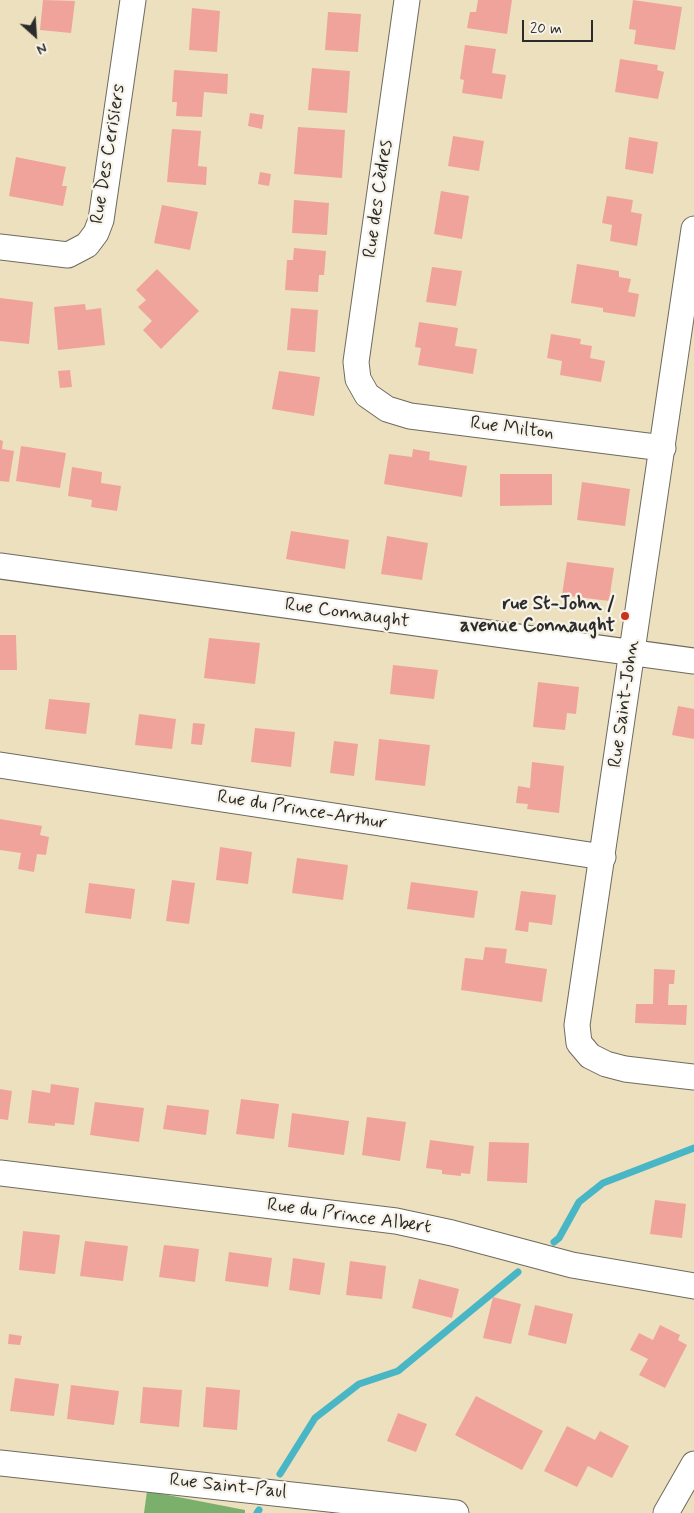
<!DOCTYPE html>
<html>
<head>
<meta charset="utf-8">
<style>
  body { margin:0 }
  #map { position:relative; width:694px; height:1513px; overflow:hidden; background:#ece0bf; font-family:Mynerve,sans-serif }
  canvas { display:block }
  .north { position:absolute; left:10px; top:10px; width:50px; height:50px; -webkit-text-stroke:4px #f7f3e8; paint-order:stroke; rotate:154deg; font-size:14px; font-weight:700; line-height:20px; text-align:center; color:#2b2b2b }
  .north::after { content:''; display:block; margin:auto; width:18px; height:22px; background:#2b2b2b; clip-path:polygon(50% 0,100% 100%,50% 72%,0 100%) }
  .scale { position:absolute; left:522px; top:20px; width:71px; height:22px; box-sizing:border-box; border:2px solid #2b2b2b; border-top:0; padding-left:6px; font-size:15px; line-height:18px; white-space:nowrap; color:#2b2b2b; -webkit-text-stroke:4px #f7f3e8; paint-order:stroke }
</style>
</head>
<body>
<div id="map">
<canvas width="694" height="1513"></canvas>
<div class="north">N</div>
<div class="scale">20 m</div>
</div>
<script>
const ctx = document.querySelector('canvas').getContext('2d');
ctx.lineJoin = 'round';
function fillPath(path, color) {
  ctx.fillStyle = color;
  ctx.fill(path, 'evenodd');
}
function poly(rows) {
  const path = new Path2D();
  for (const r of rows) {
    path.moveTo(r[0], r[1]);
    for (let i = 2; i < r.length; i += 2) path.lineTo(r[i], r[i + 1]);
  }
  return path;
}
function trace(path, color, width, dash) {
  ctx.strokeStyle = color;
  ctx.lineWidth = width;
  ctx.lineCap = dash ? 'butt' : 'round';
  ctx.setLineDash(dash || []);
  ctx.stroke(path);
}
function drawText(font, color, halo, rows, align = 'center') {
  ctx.font = font + ' Mynerve,sans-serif';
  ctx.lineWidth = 4.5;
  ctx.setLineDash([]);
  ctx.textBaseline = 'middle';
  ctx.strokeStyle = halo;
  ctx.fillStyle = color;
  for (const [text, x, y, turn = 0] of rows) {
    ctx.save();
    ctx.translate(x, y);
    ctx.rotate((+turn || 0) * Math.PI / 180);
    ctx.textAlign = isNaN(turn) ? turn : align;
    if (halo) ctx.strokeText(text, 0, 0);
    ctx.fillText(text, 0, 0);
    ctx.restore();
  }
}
const forest = poly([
  [147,1491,245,1510,245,1513,144,1513]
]);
const stream = poly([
  [554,1242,559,1238,579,1202,603,1183,694,1148],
  [280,1474,315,1418,359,1384,398,1371,518,1272],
  [257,1513,259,1510]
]);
const building = poly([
  [43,0,75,1,71,33,40,30],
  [478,0,512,0,507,34,467,28,470,12,476,12],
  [633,0,682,7,675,50,634,44,636,30,629,29],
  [192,8,220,11,217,52,189,50],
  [328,12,361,14,358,52,325,50],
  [465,45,496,49,492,73,506,75,502,99,462,93,464,80,460,79],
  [620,59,658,65,657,70,664,72,658,99,615,92],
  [312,68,350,71,347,113,308,110],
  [174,70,228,74,227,94,204,92,202,117,176,116,177,102,172,102],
  [250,113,264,115,262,129,248,126],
  [298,127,345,130,342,178,294,174],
  [172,129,201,131,198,166,207,167,206,185,167,182],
  [453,136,484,141,479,171,448,166],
  [629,137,658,142,653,174,625,169],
  [16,157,66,167,62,186,67,186,63,206,9,196],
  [260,172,271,174,269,186,258,184],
  [441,191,469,196,462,239,434,234],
  [607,196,633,200,631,212,642,214,637,246,610,241,612,225,602,223],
  [294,200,329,203,327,235,292,233],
  [162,205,198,212,190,250,154,243],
  [294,248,326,251,324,275,319,275,318,292,285,290,287,260,293,260],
  [577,264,619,271,619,277,631,279,628,292,639,294,635,317,603,312,603,308,571,303],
  [432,267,462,271,456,306,426,302],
  [157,269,199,311,161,349,143,330,152,321,138,307,146,300,136,290],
  [0,298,33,302,29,344,0,341],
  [85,304,86,310,101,308,105,345,58,350,54,307],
  [291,308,318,310,315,352,287,350],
  [419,322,458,328,455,346,477,349,473,374,418,365,421,348,415,347],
  [551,334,581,339,580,344,592,346,590,358,605,361,601,382,560,375,562,361,547,358],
  [70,370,72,387,60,388,58,371],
  [279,371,320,377,314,416,272,409],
  [0,440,3,441,2,449,14,451,9,482,0,481],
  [21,446,66,453,60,488,16,481],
  [413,449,430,452,429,460,467,466,462,497,384,484,389,454,412,457],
  [72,467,102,472,101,483,121,486,117,511,91,507,92,500,68,496],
  [500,474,552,474,552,505,500,506],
  [582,482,630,489,625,526,577,520],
  [291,531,349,540,345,569,286,559],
  [387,536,428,543,422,580,381,574],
  [567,562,614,568,609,601,562,595],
  [0,635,16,635,17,670,0,670],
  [209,638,260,643,255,684,204,678],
  [393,665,438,670,434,699,390,694],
  [538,682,579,687,576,714,567,713,565,730,533,727],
  [49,699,90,703,86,734,45,729],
  [678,706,694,709,694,739,672,735],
  [139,714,176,719,172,749,135,745],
  [193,723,205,724,202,745,191,744],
  [255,728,295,732,291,767,251,762],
  [379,739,430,745,425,786,375,780],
  [334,741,358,744,354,776,330,773],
  [532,762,564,766,559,813,527,809,528,804,516,803,518,786,530,788],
  [0,819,42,826,40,835,49,837,46,855,37,854,34,872,18,869,21,853,0,850],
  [220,847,252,852,248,884,216,880],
  [297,858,348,865,343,900,292,893],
  [172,880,195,883,189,924,166,921],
  [411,882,478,891,474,918,407,909],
  [89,883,135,889,131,919,85,913],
  [521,891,556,895,552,925,529,922,528,932,515,930],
  [485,947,507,949,505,963,547,969,542,1002,461,990,465,958,483,960],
  [654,969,675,970,674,984,669,984,668,1005,687,1005,686,1025,635,1023,636,1004,653,1004],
  [51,1084,79,1088,74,1125,55,1123,55,1126,28,1123,32,1090,50,1093],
  [0,1089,12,1091,8,1120,0,1119],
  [241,1099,279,1104,274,1139,236,1134],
  [95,1102,144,1108,139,1142,90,1135],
  [167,1105,209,1110,206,1135,163,1129],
  [292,1113,349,1121,344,1155,288,1147],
  [367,1117,406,1122,400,1161,362,1155],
  [430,1140,474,1146,470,1174,461,1173,461,1176,442,1174,442,1170,426,1168],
  [489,1142,529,1143,527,1183,487,1181],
  [655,1200,686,1204,682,1238,650,1234],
  [23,1231,60,1235,55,1274,19,1270],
  [85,1241,128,1246,123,1281,80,1276],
  [164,1245,199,1249,195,1282,159,1277],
  [229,1252,272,1258,268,1287,225,1281],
  [293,1258,325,1263,320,1295,289,1290],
  [350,1261,386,1266,382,1299,346,1295],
  [419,1279,459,1289,452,1318,412,1308],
  [493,1297,521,1304,511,1344,483,1338],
  [535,1305,573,1314,566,1344,528,1335],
  [660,1325,680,1335,678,1340,687,1345,665,1388,639,1375,648,1359,630,1350,639,1333,653,1340],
  [9,1334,22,1336,20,1345,8,1344],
  [15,1378,59,1384,54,1416,10,1411],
  [71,1385,119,1391,114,1425,67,1419],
  [143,1387,182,1390,179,1427,140,1423],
  [206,1387,240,1390,237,1430,203,1427],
  [476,1396,543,1431,522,1470,455,1435],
  [398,1413,427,1424,416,1452,387,1441],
  [567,1426,595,1440,600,1431,629,1446,612,1478,588,1466,577,1487,544,1471]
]);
const minor = poly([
  [407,0,356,362,358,379,367,395,387,409,410,416,663,448],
  [694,229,577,1025,579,1043,590,1056,606,1064,625,1069,694,1077],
  [0,247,68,255,87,245,96,233,101,220,133,0],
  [0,566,694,661],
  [0,765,603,857],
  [0,1173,396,1221,452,1233,572,1265,694,1286],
  [0,1463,456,1513],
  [666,1513,694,1464]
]);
const markers = [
  [625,616,5,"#c8321e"]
];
const streetNames = [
  ["Rue Des Cerisiers",109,154,-81],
  ["Rue des Cèdres",379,199,-82],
  ["Rue Milton",512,429,7],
  ["Rue Connaught",347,614,8],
  ["Rue Saint-John",625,704,-82],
  ["Rue du Prince-Arthur",302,811,9],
  ["Rue du Prince Albert",349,1217,8],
  ["Rue Saint-Paul",228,1487,6]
];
const poiNames = [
  ["rue St-John /",615,605],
  ["avenue Connaught",615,627]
];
fillPath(forest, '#7bb06c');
trace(stream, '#49b6c5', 7);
fillPath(building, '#f0a39a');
trace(minor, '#6f6a5f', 27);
trace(minor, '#fff', 25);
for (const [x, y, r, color] of markers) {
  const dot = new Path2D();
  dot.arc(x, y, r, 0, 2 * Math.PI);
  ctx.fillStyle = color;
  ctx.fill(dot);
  trace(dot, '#f7f3e8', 2);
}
drawText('19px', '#2b2b2b', '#f7f3e8', streetNames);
drawText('bold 19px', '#2b2b2b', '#f7f3e8', poiNames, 'right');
</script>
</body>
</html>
